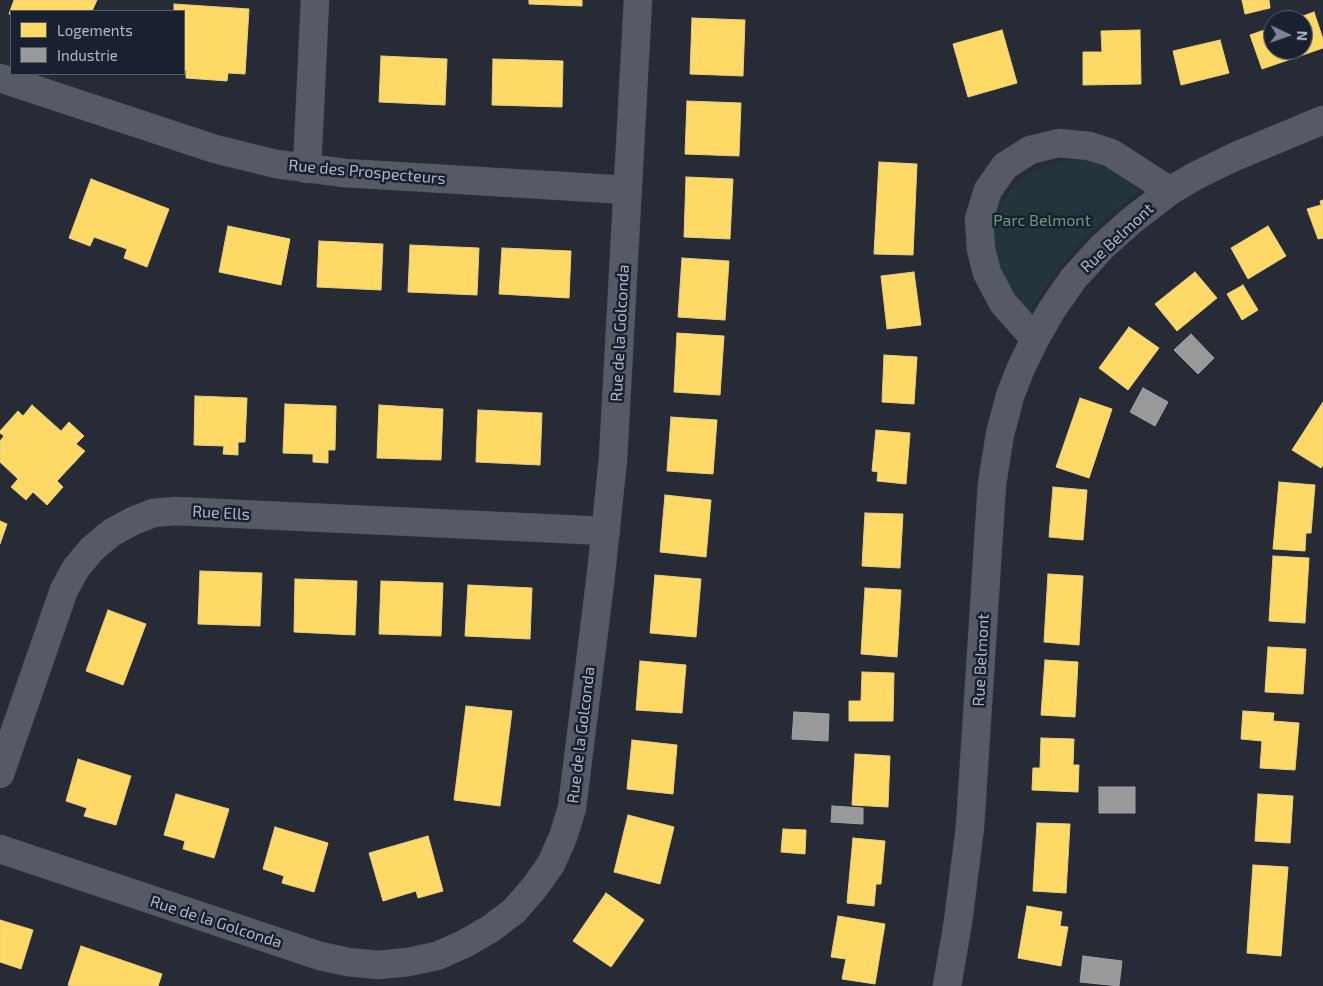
<!DOCTYPE html>
<html>
<head>
<meta charset="utf-8">
<style>
  body { margin:0 }
  #map { position:relative; width:1323px; height:986px; overflow:hidden; background:#262b35; font-family:"Exo 2",sans-serif }
  canvas { display:block }
  .legend { position:absolute; left:10px; top:10px; width:175px; height:65px; box-sizing:border-box; background:#192130; border:1px solid #555d6d; margin:0; padding:6px 9px; list-style:none; font-size:15px; color:#afb6c8 }
  .legend li { display:flex; align-items:center; gap:10px; height:25px }
  .legend b { width:25px; border:1px solid #555d6d }
  .north { position:absolute; left:1263px; top:10px; width:50px; height:50px; box-sizing:border-box; background:#192130; border:1px solid #555d6d; border-radius:50%; rotate:93deg; font-size:14px; font-weight:700; line-height:20px; text-align:center; color:#afb6c8 }
  .north::after { content:''; display:block; margin:auto; width:18px; height:22px; background:#7f8595; clip-path:polygon(50% 0,100% 100%,50% 72%,0 100%) }
</style>
</head>
<body>
<div id="map">
<canvas width="1323" height="986"></canvas>
<ul class="legend">
<li><b style="height:14px;background:#ffd966"></b>Logements</li>
<li><b style="height:14px;background:#999"></b>Industrie</li>
</ul>
<div class="north">N</div>
</div>
<script>
const ctx = document.querySelector('canvas').getContext('2d');
ctx.lineJoin = 'round';
function fillPath(path, color) {
  ctx.fillStyle = color;
  ctx.fill(path, 'evenodd');
}
function poly(rows) {
  const path = new Path2D();
  for (const r of rows) {
    path.moveTo(r[0], r[1]);
    for (let i = 2; i < r.length; i += 2) path.lineTo(r[i], r[i + 1]);
  }
  return path;
}
function trace(path, color, width, dash) {
  ctx.strokeStyle = color;
  ctx.lineWidth = width;
  ctx.lineCap = dash ? 'butt' : 'round';
  ctx.setLineDash(dash || []);
  ctx.stroke(path);
}
function drawText(font, color, halo, rows, align = 'center') {
  ctx.font = font + ' "Exo 2",sans-serif';
  ctx.lineWidth = 5;
  ctx.setLineDash([]);
  ctx.textBaseline = 'middle';
  ctx.strokeStyle = halo;
  ctx.fillStyle = color;
  for (const [text, x, y, turn = 0] of rows) {
    ctx.save();
    ctx.translate(x, y);
    ctx.rotate((+turn || 0) * Math.PI / 180);
    ctx.textAlign = isNaN(turn) ? turn : align;
    if (halo) ctx.strokeText(text, 0, 0);
    ctx.fillText(text, 0, 0);
    ctx.restore();
  }
}
const green = poly([
  [1067,160,1087,160,1106,166,1124,176,1139,191,1107,217,1078,245,1052,277,1029,311,1013,298,1002,281,992,242,995,222,1002,203,1013,187,1029,173,1047,164]
]);
const homes = poly([
  [14,0,97,0,92,11,11,11,11,15,9,14,14,0],
  [529,0,582,0,582,6,529,4,529,0],
  [1242,0,1269,0,1270,8,1245,14,1242,0],
  [174,4,249,9,245,74,228,73,227,81,186,78,186,70,184,70,184,11,174,11,174,4],
  [1314,12,1323,39,1323,48,1262,69,1250,35,1273,27,1273,50,1303,50,1303,20,1292,20,1314,12],
  [692,18,745,20,743,76,690,74,692,18],
  [1002,30,1017,83,968,97,953,44,1002,30],
  [1140,30,1141,84,1083,85,1083,52,1102,52,1101,31,1140,30],
  [1220,40,1229,73,1181,85,1173,51,1220,40],
  [381,56,447,59,445,105,379,102,381,56],
  [493,59,563,61,562,107,492,105,493,59],
  [687,101,741,103,739,156,685,154,687,101],
  [879,162,917,164,913,255,874,254,879,162],
  [686,177,733,179,730,239,684,237,686,177],
  [91,179,169,209,147,267,124,258,127,249,94,237,90,246,69,238,91,179],
  [1323,200,1323,238,1318,239,1307,209,1321,205,1320,201,1323,200],
  [228,226,290,239,281,285,219,272,228,226],
  [1268,226,1286,256,1248,279,1231,248,1268,226],
  [319,241,383,244,381,290,317,287,319,241],
  [410,245,479,248,477,295,408,292,410,245],
  [502,248,571,251,569,298,499,294,502,248],
  [682,258,729,261,725,320,678,317,682,258],
  [914,272,921,325,887,329,881,276,914,272],
  [1195,272,1217,298,1177,331,1155,304,1195,272],
  [1243,285,1258,310,1242,320,1227,294,1243,285],
  [1129,327,1159,348,1128,390,1099,368,1129,327],
  [677,333,724,336,720,395,674,392,677,333],
  [884,355,917,357,914,404,882,402,884,355],
  [195,396,247,398,245,442,238,442,238,455,223,454,224,446,194,445,195,396],
  [1080,398,1112,409,1089,478,1056,467,1080,398],
  [1323,402,1323,465,1321,468,1292,450,1323,402],
  [285,404,336,406,335,450,328,450,328,463,313,462,313,454,283,453,285,404],
  [32,405,61,431,69,422,84,436,76,444,85,451,57,481,63,487,47,505,33,492,26,500,11,487,18,479,0,462,0,441,4,436,0,433,0,431,18,411,23,416,32,405],
  [379,405,443,409,441,460,377,458,379,405],
  [478,410,542,413,540,465,476,462,478,410],
  [671,417,717,420,713,474,667,471,671,417],
  [876,430,910,433,906,484,877,481,878,472,872,471,876,430],
  [1279,482,1315,485,1311,533,1306,533,1305,551,1273,549,1279,482],
  [1053,487,1087,490,1083,540,1049,537,1053,487],
  [665,495,711,500,706,557,660,552,665,495],
  [865,513,903,514,900,568,862,566,865,513],
  [0,521,7,524,0,544,0,521],
  [1273,556,1309,558,1305,623,1269,621,1273,556],
  [200,571,262,573,260,626,198,624,200,571],
  [1048,574,1083,576,1079,645,1044,642,1048,574],
  [655,575,701,579,696,637,650,633,655,575],
  [295,579,357,581,355,635,294,632,295,579],
  [381,581,443,583,441,636,379,634,381,581],
  [468,585,532,588,530,639,465,636,468,585],
  [865,588,901,590,897,657,861,654,865,588],
  [108,610,146,624,123,685,86,671,108,610],
  [1268,647,1306,649,1303,694,1265,692,1268,647],
  [1045,660,1078,662,1075,717,1041,715,1045,660],
  [640,661,686,665,682,713,636,710,640,661],
  [862,672,894,673,893,721,849,721,849,701,861,701,862,672],
  [466,706,512,711,500,806,454,800,466,706],
  [1243,711,1274,713,1273,721,1299,723,1295,770,1260,768,1262,741,1241,739,1243,711],
  [1041,738,1074,739,1073,765,1079,765,1078,792,1032,790,1033,768,1040,768,1041,738],
  [632,740,677,745,673,794,627,789,632,740],
  [855,754,890,756,888,807,852,805,855,754],
  [78,759,131,776,116,825,84,816,87,808,66,801,78,759],
  [176,794,229,809,214,858,183,849,185,841,164,835,176,794],
  [1258,794,1293,796,1290,843,1255,841,1258,794],
  [628,815,674,827,660,884,614,872,628,815],
  [1037,823,1070,824,1066,893,1033,891,1037,823],
  [275,827,328,843,314,892,282,883,284,876,263,869,275,827],
  [783,829,806,830,805,854,781,852,783,829],
  [428,836,443,891,418,898,416,891,383,901,369,853,428,836],
  [853,838,885,841,881,884,876,884,874,906,847,903,853,838],
  [1253,865,1288,867,1281,956,1247,953,1253,865],
  [606,893,644,920,611,967,573,941,606,893],
  [1027,906,1062,912,1060,926,1068,927,1061,966,1018,958,1027,906],
  [838,916,885,924,875,984,842,979,846,959,831,957,838,916],
  [0,920,33,930,21,969,0,962,0,920],
  [81,946,162,974,158,986,71,986,68,985,81,946]
]);
const industry = poly([
  [1191,334,1214,358,1198,374,1174,350,1191,334],
  [1143,388,1168,402,1155,426,1130,412,1143,388],
  [794,712,829,714,828,741,792,739,794,712],
  [1099,787,1135,787,1135,813,1099,813,1099,787],
  [832,806,863,808,863,824,831,822,832,806],
  [1083,956,1122,961,1119,986,1080,982,1083,956]
]);
const minor = poly([
  [0,78,215,149,276,164,345,173,628,190],
  [307,169,315,0],
  [1035,339,1003,303,987,273,981,249,979,219,988,190,1005,166,1030,150,1059,143,1089,146,1111,153,1170,191],
  [0,774,64,590,76,568,92,549,111,533,133,521,153,513,175,511,606,531],
  [0,849,320,956,348,962,378,965,408,962,437,956,464,944,490,929,514,911,534,888,551,864,563,837,572,808,601,574,613,459,638,0],
  [947,986,958,922,970,827,992,484,1000,434,1010,396,1021,368,1035,339,1051,311,1073,279,1102,247,1131,221,1170,191,1195,176,1234,157,1323,120]
]);
const streetNames = [
  ["Rue des Prospecteurs",367,172,5],
  ["Rue Belmont",1117,238,-43],
  ["Rue de la Golconda",620,333,-87],
  ["Rue Ells",221,513,3],
  ["Rue Belmont",981,660,-87],
  ["Rue de la Golconda",581,735,-83],
  ["Rue de la Golconda",216,922,18]
];
const parkNames = [
  ["Parc Belmont",1042,221]
];
fillPath(green, '#23353b');
fillPath(homes, '#ffd966');
trace(homes, '#e7ce83', 1);
fillPath(industry, '#999');
trace(industry, '#a0a2a7', 1);
trace(minor, '#42464e', 29);
trace(minor, '#565a64', 28);
drawText('16px', '#afb6c8', '#192130', streetNames);
drawText('16px', '#649a75', '#192130', parkNames);
</script>
</body>
</html>
